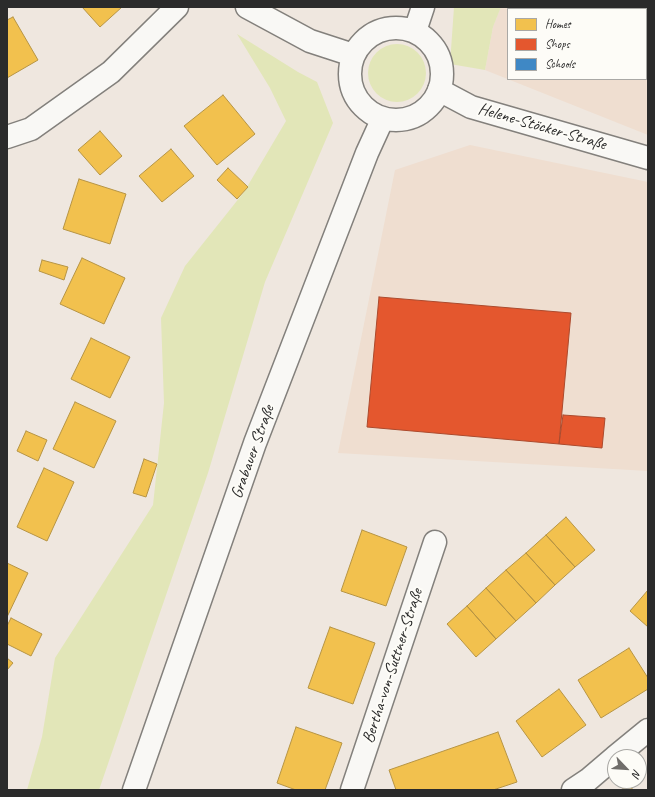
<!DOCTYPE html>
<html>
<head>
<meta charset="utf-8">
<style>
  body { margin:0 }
  #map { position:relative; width:655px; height:797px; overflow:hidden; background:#efe7df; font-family:Caveat,sans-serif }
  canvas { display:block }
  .frame { position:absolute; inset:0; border:8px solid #2b2b2b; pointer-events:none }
  .legend { position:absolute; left:507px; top:8px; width:140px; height:72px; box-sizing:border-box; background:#fdfcf7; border:1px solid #a9a8a5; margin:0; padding:5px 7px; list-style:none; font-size:12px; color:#2b2b2b }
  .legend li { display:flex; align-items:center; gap:8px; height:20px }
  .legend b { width:20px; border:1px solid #a9a8a5 }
  .north { position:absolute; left:607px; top:749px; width:40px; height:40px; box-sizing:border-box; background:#fdfcf7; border:1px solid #a9a8a5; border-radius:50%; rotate:115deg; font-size:11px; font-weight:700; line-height:16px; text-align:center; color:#2b2b2b }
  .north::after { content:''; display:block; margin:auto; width:14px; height:18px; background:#706d6a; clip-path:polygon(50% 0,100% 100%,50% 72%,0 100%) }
</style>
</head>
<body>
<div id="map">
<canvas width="655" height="797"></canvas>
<div class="frame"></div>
<ul class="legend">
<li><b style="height:11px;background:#f2c14e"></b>Homes</li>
<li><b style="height:11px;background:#e4572e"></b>Shops</li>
<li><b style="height:11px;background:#3f88c5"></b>Schools</li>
</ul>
<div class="north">N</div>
</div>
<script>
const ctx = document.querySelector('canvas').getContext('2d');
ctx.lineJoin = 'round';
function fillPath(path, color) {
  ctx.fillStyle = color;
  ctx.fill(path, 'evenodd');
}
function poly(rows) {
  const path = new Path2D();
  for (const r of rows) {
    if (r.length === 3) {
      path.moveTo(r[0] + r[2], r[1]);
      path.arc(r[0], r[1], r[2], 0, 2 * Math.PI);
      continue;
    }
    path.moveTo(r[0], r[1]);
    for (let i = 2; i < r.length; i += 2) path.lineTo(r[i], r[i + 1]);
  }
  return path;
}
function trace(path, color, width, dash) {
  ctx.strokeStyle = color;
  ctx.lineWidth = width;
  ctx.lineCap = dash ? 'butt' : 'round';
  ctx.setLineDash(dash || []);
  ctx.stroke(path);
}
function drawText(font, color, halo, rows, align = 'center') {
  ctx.font = font + ' Caveat,sans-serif';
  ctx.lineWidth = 4;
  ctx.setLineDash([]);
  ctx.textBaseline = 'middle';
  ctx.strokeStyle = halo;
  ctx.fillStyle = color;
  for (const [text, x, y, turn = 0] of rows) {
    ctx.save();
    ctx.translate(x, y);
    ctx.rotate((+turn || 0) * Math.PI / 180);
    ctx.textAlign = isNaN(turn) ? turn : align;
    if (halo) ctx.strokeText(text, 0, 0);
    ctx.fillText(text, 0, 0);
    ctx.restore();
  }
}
const built = poly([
  [501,7,648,7,648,135,485,70,493,27],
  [508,9,646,9,646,79,508,79],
  [470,145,648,182,648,471,338,453,395,170]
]);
const green = poly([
  [454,7,501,7,493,27,485,70,450,64],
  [237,34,298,72,317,82,333,123,265,282,208,473,99,790,27,790,42,737,55,658,153,505,164,403,161,318,185,266,244,192,286,121,270,88],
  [397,73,29]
]);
const homes = poly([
  [82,7,122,7,100,27,82,7],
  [13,17,38,60,7,78,7,20,13,17],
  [223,95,255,134,217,165,184,126,223,95],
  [100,131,122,156,100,175,78,150,100,131],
  [171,149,194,176,162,202,139,176,171,149],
  [228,168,248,187,237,199,217,180,228,168],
  [79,179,126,194,110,244,63,229,79,179],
  [82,258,125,278,104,324,60,304,82,258],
  [42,260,68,267,64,280,39,271,42,260],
  [91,338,130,357,110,398,71,379,91,338],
  [75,402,116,421,94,468,53,449,75,402],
  [26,431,47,440,38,461,17,451,26,431],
  [144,459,157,464,146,497,133,493,144,459],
  [44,468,74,482,47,541,17,527,44,468],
  [566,517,595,550,575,567,546,535,566,517],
  [362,530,407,547,386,606,341,591,362,530],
  [546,535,575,567,555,585,526,553,546,535],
  [526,553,555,585,536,603,506,570,526,553],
  [7,563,28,573,7,617,7,563],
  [506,570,536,603,516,621,486,588,506,570],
  [486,588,516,621,496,639,467,606,486,588],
  [648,590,648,627,630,611,648,590],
  [467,606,496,639,476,657,447,624,467,606],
  [11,618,42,634,31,656,7,644,7,626,11,618],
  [330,627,375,643,353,704,308,688,330,627],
  [629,648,648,678,648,689,601,718,578,680,629,648],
  [7,658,13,663,7,670,7,658],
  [559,689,586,725,542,757,516,721,559,689],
  [296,727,342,743,325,790,296,790,277,783,296,727],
  [498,732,517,782,493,790,396,790,389,770,498,732],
  [629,784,633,790,621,790,629,784]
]);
const shops = poly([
  [379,297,571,313,559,444,367,427,379,297],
  [563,415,605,418,602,448,559,444,563,415]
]);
const schools = poly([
  [519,7,648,7,648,49,646,48,646,9,518,9,519,7]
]);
const minor = poly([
  [247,7,310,41,353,55],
  [439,90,471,107,648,158],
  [7,137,31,129,111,72,177,7],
  [615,757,648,730],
  [352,790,435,542],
  [573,790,588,780,615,757]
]);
const secondary = poly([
  [396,74,46],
  [415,31,423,7],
  [134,790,255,443,367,153,383,118]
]);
const streetNames = [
  ["Helene-Stöcker-Straße",542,127,16],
  ["Grabauer Straße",253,452,-70],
  ["Bertha-von-Suttner-Straße",393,666,-72]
];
fillPath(built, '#efded0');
fillPath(green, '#e2e6b8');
fillPath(homes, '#f2c14e');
trace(homes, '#b69444', 1);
fillPath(shops, '#e4572e');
trace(shops, '#ac4a2d', 1);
fillPath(schools, '#3f88c5');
trace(schools, '#396c97', 1);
trace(minor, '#83807c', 25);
trace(secondary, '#83807c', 25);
trace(minor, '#f9f8f5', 22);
trace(secondary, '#f9f8f5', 22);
drawText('17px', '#2b2b2b', '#fdfcf7', streetNames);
</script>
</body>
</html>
